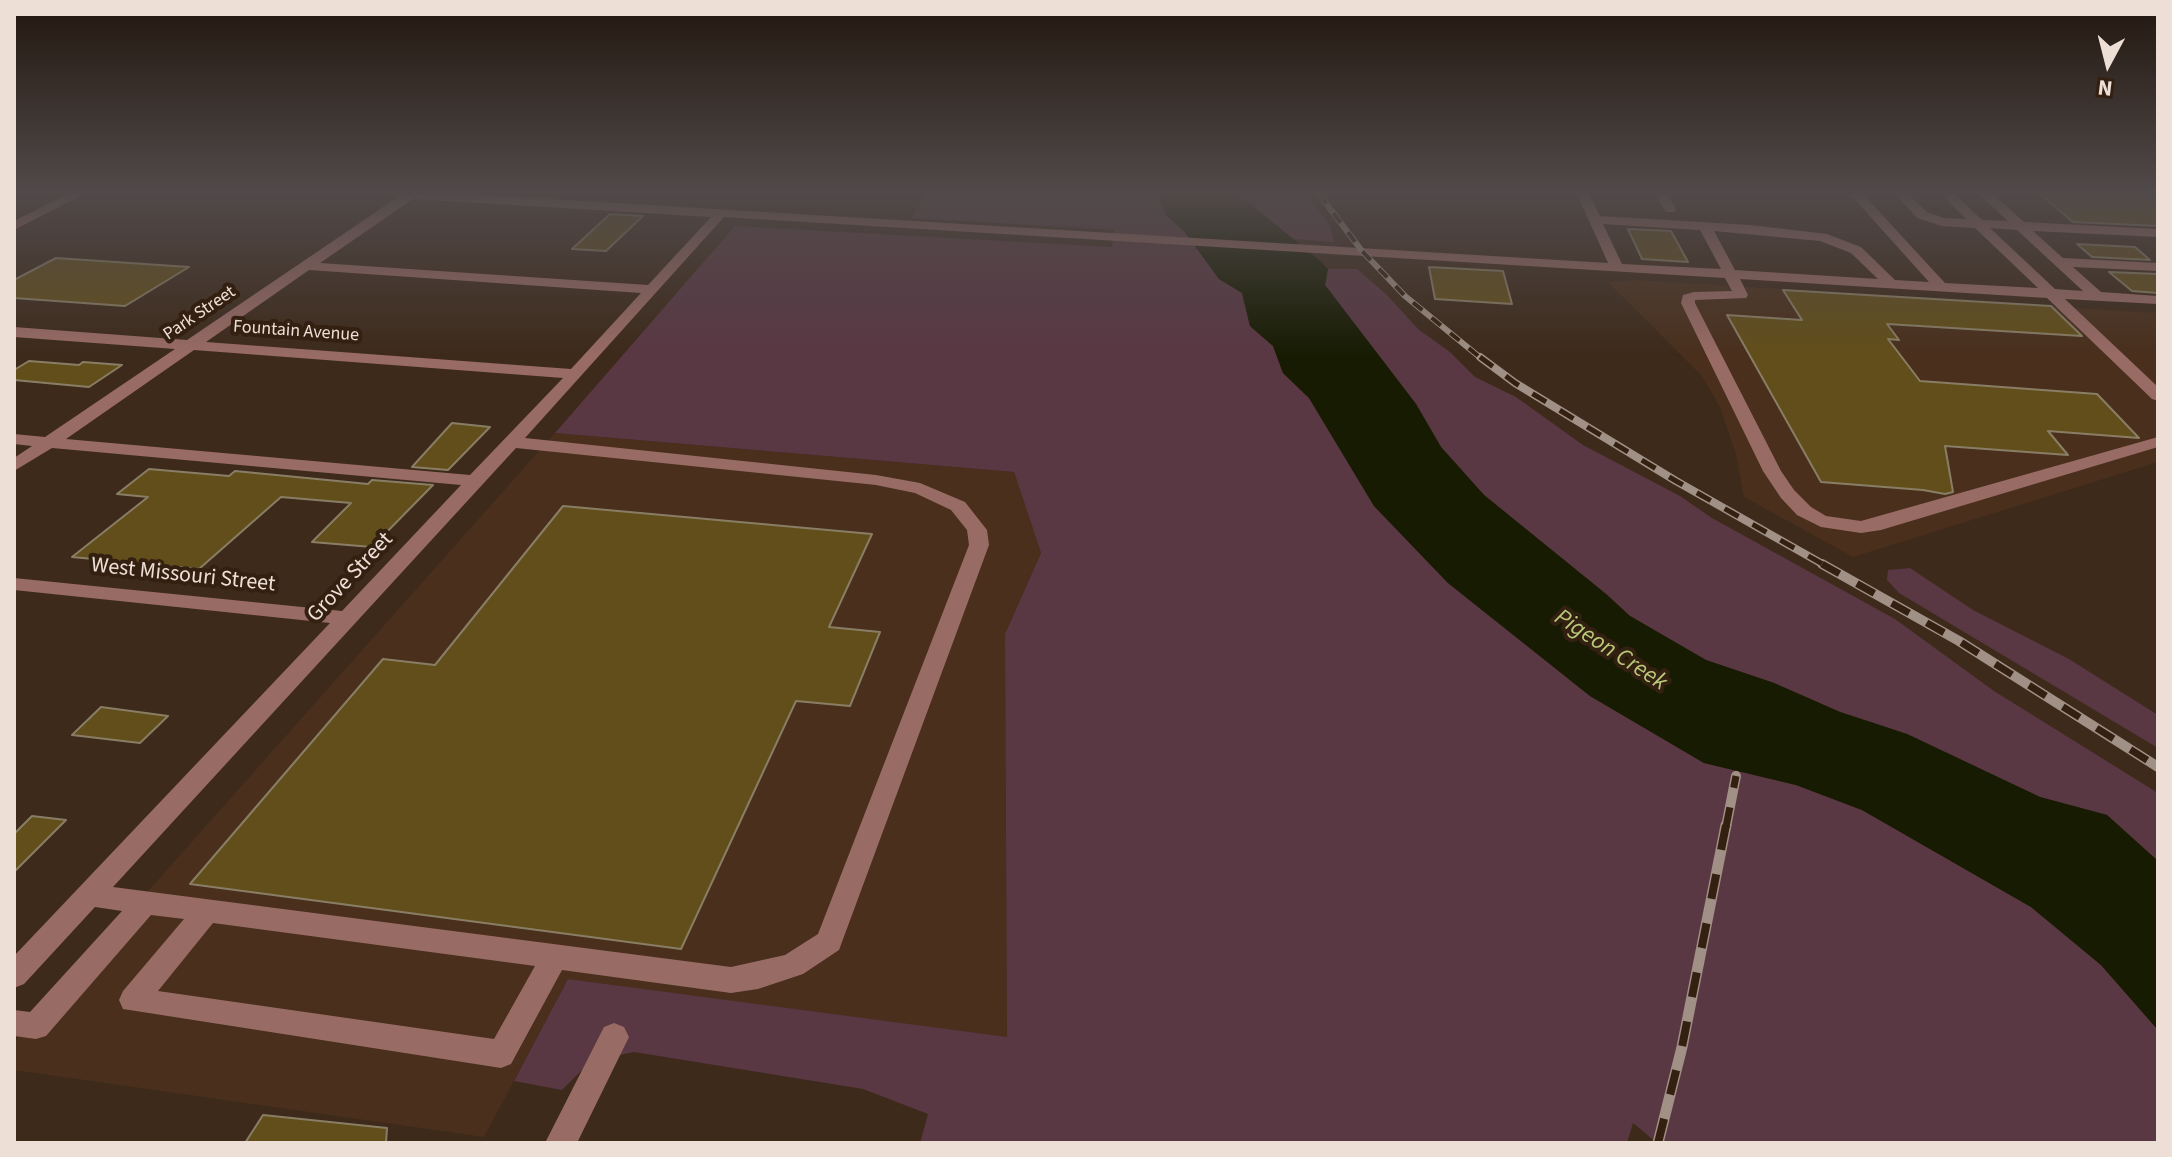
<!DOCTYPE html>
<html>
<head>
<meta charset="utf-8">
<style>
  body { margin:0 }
  #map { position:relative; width:2172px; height:1157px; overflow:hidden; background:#3d2a1b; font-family:"Source Sans 3",sans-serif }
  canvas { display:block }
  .frame { position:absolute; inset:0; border:16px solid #eddfd6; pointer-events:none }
  .north { position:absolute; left:2068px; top:24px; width:80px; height:80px; -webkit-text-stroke:6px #332011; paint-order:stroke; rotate:187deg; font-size:22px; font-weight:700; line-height:32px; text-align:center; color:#eddfd6 }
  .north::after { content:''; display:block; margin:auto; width:28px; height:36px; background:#eddfd6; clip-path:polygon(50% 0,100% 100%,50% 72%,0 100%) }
</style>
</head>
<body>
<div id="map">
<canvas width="2172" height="1157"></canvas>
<div class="frame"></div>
<div class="north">N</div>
</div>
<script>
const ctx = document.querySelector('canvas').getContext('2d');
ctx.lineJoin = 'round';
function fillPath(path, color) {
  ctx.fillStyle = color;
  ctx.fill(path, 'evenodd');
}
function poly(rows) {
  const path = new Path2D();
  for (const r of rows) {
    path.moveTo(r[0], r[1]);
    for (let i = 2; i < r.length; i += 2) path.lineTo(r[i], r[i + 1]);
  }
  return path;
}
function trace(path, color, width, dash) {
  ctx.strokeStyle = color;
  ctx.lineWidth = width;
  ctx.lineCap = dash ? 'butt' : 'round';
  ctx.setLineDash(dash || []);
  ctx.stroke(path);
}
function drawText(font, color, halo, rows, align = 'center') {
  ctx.font = font + ' "Source Sans 3",sans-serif';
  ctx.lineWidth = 8;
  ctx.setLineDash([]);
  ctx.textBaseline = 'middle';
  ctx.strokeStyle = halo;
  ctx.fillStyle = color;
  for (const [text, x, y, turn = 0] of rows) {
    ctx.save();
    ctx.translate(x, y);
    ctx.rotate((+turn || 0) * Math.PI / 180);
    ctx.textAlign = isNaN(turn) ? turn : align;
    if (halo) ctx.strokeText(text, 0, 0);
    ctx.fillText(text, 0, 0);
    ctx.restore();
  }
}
const built = poly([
  [1635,280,2158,313,2158,462,1853,557,1744,497,1736,454,1720,407,1702,376,1608,282],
  [555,433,1014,472,1041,553,1005,634,1007,1038,568,979,484,1137,14,1070,14,1042]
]);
const green = poly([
  [926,194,1150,194,1162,203,1166,215,1184,231,1219,279,1242,293,1250,326,1273,346,1283,373,1309,398,1374,506,1448,583,1590,696,1704,763,1796,785,1862,810,2031,907,2101,965,2158,1030,2158,1143,1657,1143,1633,1123,1627,1143,920,1143,928,1114,863,1089,634,1052,591,1061,562,1090,514,1081,568,979,1007,1037,1005,634,1041,553,1014,472,555,433,735,226,1112,247,1114,230,911,218],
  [1238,194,1307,194,1330,226,1334,242,1293,239],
  [1328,269,1357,269,1387,295,1418,329,1450,352,1475,377,1516,397,1583,445,1680,496,1712,518,1895,619,1994,691,2158,793,2158,861,2107,815,2040,797,1907,734,1840,712,1774,683,1706,660,1630,616,1606,594,1484,495,1441,447,1416,404,1325,285],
  [1910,568,1973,610,2069,659,2158,715,2158,748,1899,593,1887,580,1888,570]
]);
const water = poly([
  [1150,194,1238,194,1319,260,1328,269,1325,285,1416,404,1441,447,1484,495,1606,594,1630,616,1706,660,1774,683,1840,712,1907,734,2040,797,2107,815,2158,861,2158,1030,2101,965,2031,907,1862,810,1796,785,1704,763,1590,696,1448,583,1374,506,1309,398,1283,373,1273,346,1250,326,1242,293,1219,279,1184,231,1166,215,1162,203]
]);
const building = poly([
  [2040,194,2158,194,2158,226,2073,222,2040,194],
  [610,214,643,216,606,251,572,249,610,214],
  [1628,229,1671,231,1688,262,1642,259,1628,229],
  [2077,244,2135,247,2150,260,2092,257,2077,244],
  [56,258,189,267,125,306,14,298,14,280,56,258],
  [1429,267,1503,271,1512,304,1435,299,1429,267],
  [2109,272,2158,274,2158,293,2132,291,2109,272],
  [1783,290,2051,306,2082,336,1887,324,1899,340,1888,339,1920,381,2097,394,2139,438,2048,431,2068,455,1945,446,1953,492,1945,494,1923,490,1821,482,1727,315,1802,320,1783,290],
  [29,361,79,365,83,362,122,365,89,387,14,380,14,370,29,361],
  [452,423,490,427,448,470,412,467,452,423],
  [149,469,229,476,235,471,368,484,372,480,433,485,372,547,312,542,351,503,281,497,199,569,72,557,148,497,117,494,149,469],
  [563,506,872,534,829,627,880,632,850,706,796,701,681,949,190,884,383,659,435,665,563,506],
  [101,707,168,716,140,743,72,735,101,707],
  [32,816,66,820,14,872,14,834,32,816],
  [263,1115,387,1128,386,1143,245,1143,263,1115]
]);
const minor = poly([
  [68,194,84,194,14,230,14,221,68,194],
  [393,194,467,194,1608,263,1577,194,1589,194,1600,216,1750,225,1827,234,1861,247,1895,280,1929,282,1850,194,1863,194,1945,283,2038,288,1975,228,1942,226,1917,218,1895,194,1908,194,1927,212,1944,218,1966,219,1941,194,1955,194,1982,220,2008,221,1979,194,1993,194,2024,222,2158,229,2158,237,2033,231,2063,258,2158,263,2158,271,2073,267,2101,292,2158,296,2158,304,2065,299,2158,387,2158,401,2152,399,2047,298,1740,279,1748,295,1746,298,1695,300,1695,303,1781,471,1794,490,1811,507,1826,516,1861,521,2158,437,2158,447,1881,530,1861,533,1821,527,1797,515,1781,498,1763,471,1681,303,1683,295,1694,292,1732,291,1725,278,724,217,525,438,876,475,920,483,965,502,987,530,989,545,839,950,803,974,758,989,731,993,562,970,511,1064,501,1068,123,1009,119,1000,123,991,184,919,151,915,46,1036,36,1039,14,1036,14,1010,30,1012,122,911,95,907,24,984,14,988,14,956,330,623,14,590,14,578,342,611,461,485,52,448,14,471,14,458,32,446,14,444,14,434,45,437,175,349,14,337,14,327,187,340,398,197,393,194],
  [413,199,711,217,648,285,320,263,413,199],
  [1603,224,1700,230,1721,269,1622,264,1603,224],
  [1990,228,2017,230,2083,291,2055,289,1990,228],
  [1714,231,1820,241,1851,253,1878,279,1735,270,1714,231],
  [309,270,641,293,571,369,206,342,309,270],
  [194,350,563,378,470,475,66,439,194,350],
  [516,448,876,485,915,493,951,510,967,530,969,545,818,934,785,955,731,967,113,887,516,448],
  [213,923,535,966,494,1039,158,991,213,923],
  [1655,194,1667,194,1676,209,1674,212,1666,212,1655,194],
  [614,1023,624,1027,629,1037,577,1143,545,1143,604,1027,614,1023]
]);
const railFar3 = poly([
  [1319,194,1362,251,1405,296,1482,359]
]);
const railFar2 = poly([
  [1480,357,1515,383,1676,481,1826,566]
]);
const railFar1 = poly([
  [1822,564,1959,641,2158,767],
  [1726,827,1736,776]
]);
const rail = poly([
  [1658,1143,1682,1047,1726,825]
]);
const farStreetnames = [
  ["Park Street",200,314,-34],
  ["Fountain Avenue",296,332,4]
];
const streetNames = [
  ["West Missouri Street",183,576,6],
  ["Grove Street",351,578,-47]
];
const waterNames = [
  ["Pigeon Creek",1610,651,33]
];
fillPath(built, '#492f1c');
fillPath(green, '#593743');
fillPath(water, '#161b02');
fillPath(building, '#624e1a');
trace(building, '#897e65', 2);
fillPath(minor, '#996b65');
trace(railFar3, '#a09085', 6);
trace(railFar2, '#a09085', 8);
trace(railFar1, '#a09085', 10);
trace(rail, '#a09085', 11);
trace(railFar3, '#332011', 4, [12]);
trace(railFar2, '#332011', 5, [16]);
trace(railFar1, '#332011', 7, [20]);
trace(rail, '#332011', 8, [25]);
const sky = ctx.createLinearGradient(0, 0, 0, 356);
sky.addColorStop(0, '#22170f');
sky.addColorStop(0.54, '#514a4a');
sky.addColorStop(1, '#514a4a00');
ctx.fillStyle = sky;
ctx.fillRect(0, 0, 2172, 356);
drawText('18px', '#eddfd6', '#332011', farStreetnames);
drawText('22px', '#eddfd6', '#332011', streetNames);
drawText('italic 24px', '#b9c97a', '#332011', waterNames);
</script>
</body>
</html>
